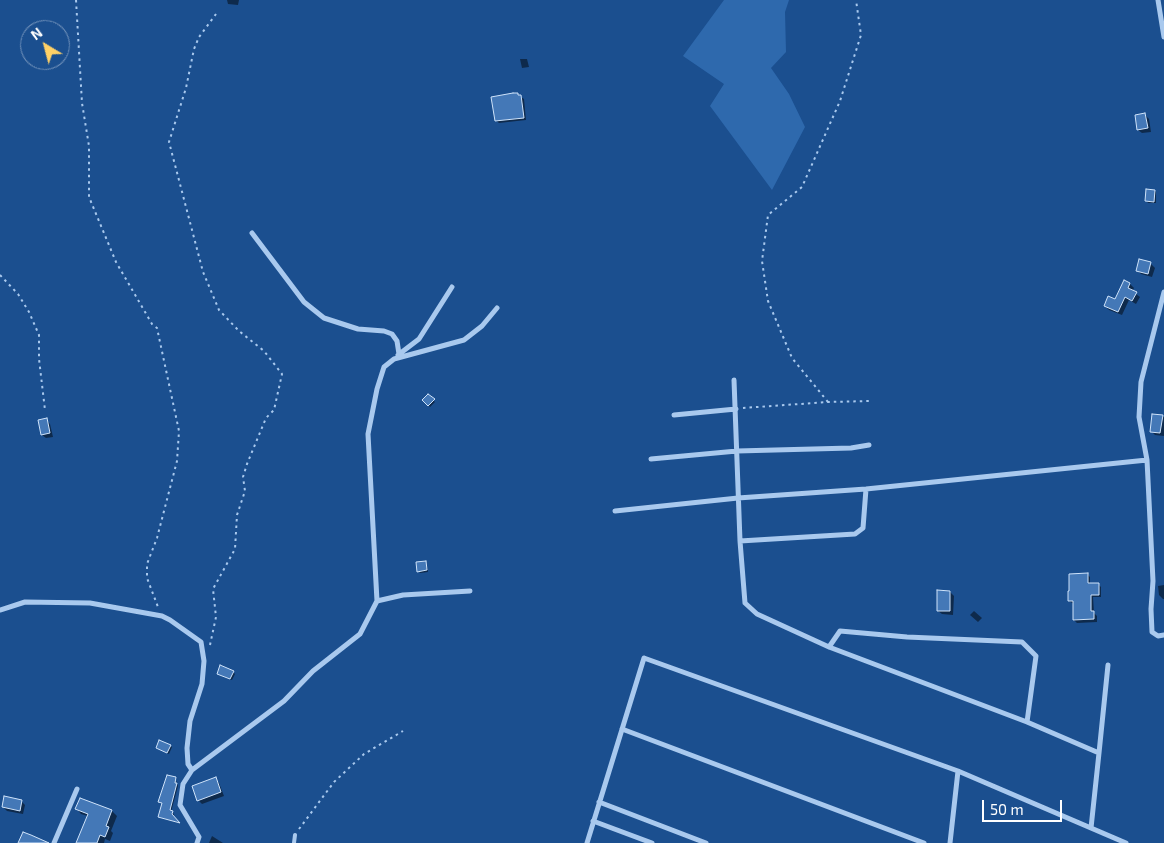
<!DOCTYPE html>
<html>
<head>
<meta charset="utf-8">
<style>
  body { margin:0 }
  #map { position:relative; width:1164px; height:843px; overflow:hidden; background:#1b4f8f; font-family:"Exo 2",sans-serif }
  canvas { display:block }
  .north { position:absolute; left:20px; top:20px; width:50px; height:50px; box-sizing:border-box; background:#1b4f8f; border:1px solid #7695bc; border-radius:50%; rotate:323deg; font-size:14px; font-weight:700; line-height:20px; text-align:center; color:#fff }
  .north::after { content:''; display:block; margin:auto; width:18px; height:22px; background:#ffd166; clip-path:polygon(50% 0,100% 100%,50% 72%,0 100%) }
  .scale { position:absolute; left:982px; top:800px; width:80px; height:22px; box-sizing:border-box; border:2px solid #fff; border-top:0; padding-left:6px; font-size:15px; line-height:18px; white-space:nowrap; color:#fff; -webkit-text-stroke:4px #1b4f8f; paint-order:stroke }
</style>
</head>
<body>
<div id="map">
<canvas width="1164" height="843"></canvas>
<div class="north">N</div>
<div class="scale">50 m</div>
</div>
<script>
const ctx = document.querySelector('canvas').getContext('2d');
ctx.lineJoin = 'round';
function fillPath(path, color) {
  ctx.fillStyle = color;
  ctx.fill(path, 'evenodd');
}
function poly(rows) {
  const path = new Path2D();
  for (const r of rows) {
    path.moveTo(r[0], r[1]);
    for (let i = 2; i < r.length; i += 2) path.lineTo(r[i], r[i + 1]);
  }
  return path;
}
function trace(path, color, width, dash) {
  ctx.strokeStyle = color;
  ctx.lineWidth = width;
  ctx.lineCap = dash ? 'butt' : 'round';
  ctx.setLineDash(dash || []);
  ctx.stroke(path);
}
const green = poly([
  [724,0,789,0,785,12,786,52,771,68,789,94,805,127,772,190,710,106,724,84,683,56]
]);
const shadow = poly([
  [227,0,239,0,238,5,228,4],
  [520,59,527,59,529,67,522,68],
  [517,94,524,99,526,120,499,123,496,120],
  [1145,115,1149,119,1151,132,1142,133,1138,130],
  [1155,191,1156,192,1156,203,1148,203,1147,201],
  [1140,261,1151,264,1155,268,1152,277,1141,274,1137,270],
  [1130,284,1134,288,1132,291,1140,297,1136,304,1129,300,1122,315,1109,310,1105,306,1116,300],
  [428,395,435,402,430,407,424,400],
  [1164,405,1164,436,1155,435,1151,431,1153,415,1164,417],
  [46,420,50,424,53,437,46,438,42,435],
  [426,562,428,572,420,573,419,571],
  [1087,574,1090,577,1090,584,1098,584,1101,587,1101,597,1093,597,1094,613,1097,616,1097,622,1077,623,1074,620,1074,604,1069,601],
  [1164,585,1164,599,1163,599,1159,595,1158,586],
  [950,592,954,596,953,615,942,614,938,611],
  [974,611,982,618,978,622,970,615],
  [233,672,235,674,232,680,220,675],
  [170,746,172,747,169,754,157,748],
  [175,778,178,786,171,812,174,814,173,817,179,823,159,816,163,804,160,802],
  [215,779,219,783,224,796,202,804,198,800],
  [80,799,112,811,117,816,111,831,113,833,110,841,105,839,104,843,77,843,88,816,81,814,77,809],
  [21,801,25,805,23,814,7,811,3,807],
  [212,836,223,843,209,843]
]);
const building = poly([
  [513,93,518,93,518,95,521,95,524,118,495,121,491,97,513,93],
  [1145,113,1148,128,1137,130,1135,115,1145,113],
  [1146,189,1155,190,1154,202,1145,201,1146,189],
  [1139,259,1151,262,1148,274,1136,271,1139,259],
  [1124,280,1130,283,1128,288,1137,292,1132,301,1125,297,1118,312,1104,306,1108,296,1115,299,1124,280],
  [428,394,435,399,428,406,422,400,428,394],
  [1152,414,1163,415,1160,433,1150,432,1152,414],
  [47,418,50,433,41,435,38,420,47,418],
  [426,561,427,570,417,572,416,562,426,561],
  [1088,573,1088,583,1099,583,1099,595,1091,595,1091,611,1094,611,1094,619,1073,620,1073,601,1068,601,1068,591,1069,591,1069,574,1088,573],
  [937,590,950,591,950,611,937,611,937,590],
  [220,665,234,671,230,679,217,674,220,665],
  [159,740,171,745,167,753,156,748,159,740],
  [167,775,176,777,175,783,177,783,170,810,173,811,172,814,180,823,158,817,162,803,158,802,167,775],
  [216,777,221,792,197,801,192,786,216,777],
  [4,796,22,800,20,811,2,807,4,796],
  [80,798,112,810,106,826,109,827,105,837,100,835,97,843,76,843,88,814,75,809,80,798],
  [23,832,31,835,49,843,18,843,23,832]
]);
const path = poly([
  [76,0,82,103,89,146,89,197,116,262,152,324,157,328,179,431,177,461,157,538,147,564,147,578,158,607],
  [0,275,18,294,29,312,39,335,39,359,45,410],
  [828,402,792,358,768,301,762,261,768,215,802,187,840,101,861,35,856,0],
  [743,408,828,402,871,401],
  [210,645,216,617,213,589,235,549,237,515,245,491,243,477,247,464,266,418,274,410,282,374,264,351,239,331,219,310,203,272,169,142,186,88,194,49,199,37,216,14],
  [299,829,334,782,364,754,403,731]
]);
const lane = poly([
  [294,843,295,835]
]);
const street = poly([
  [1158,0,1164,37],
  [252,233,304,302,324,318,358,329,384,331,392,334,397,341,399,354],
  [1164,292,1141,382,1139,417,1147,460,1153,581,1151,609,1152,632,1158,636,1164,635],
  [398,355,419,339,452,287],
  [734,380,740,541,745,603,757,614,829,647,1027,722,1099,753,1091,828],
  [674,415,736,409],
  [651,459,737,451,851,448,869,445],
  [615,511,738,498,866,489,1147,460],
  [740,541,855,534,863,528,866,489],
  [377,601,403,595,470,591],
  [0,610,25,602,90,603,162,616,170,620,201,642,204,661,202,684,190,721,187,748,188,764,192,770],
  [829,647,840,631,907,637,1022,642,1036,656,1027,722],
  [622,729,924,843],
  [1099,753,1108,665],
  [599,802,706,843],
  [593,821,652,843],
  [54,843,77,789],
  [197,843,199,837,180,805,183,784,192,770,284,701,313,671,360,634,377,601,368,434,377,389,384,367,394,359,464,340,482,326,497,308],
  [587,843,644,658,958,771,1126,843],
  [950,843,958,771]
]);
fillPath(green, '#2e69ad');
fillPath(shadow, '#0007');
fillPath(building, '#4478b7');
trace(building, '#cfe3fa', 1);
trace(path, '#a9c9ee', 2, [2.5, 4]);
trace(lane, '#a9c9ee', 4);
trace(street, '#a9c9ee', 5);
</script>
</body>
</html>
